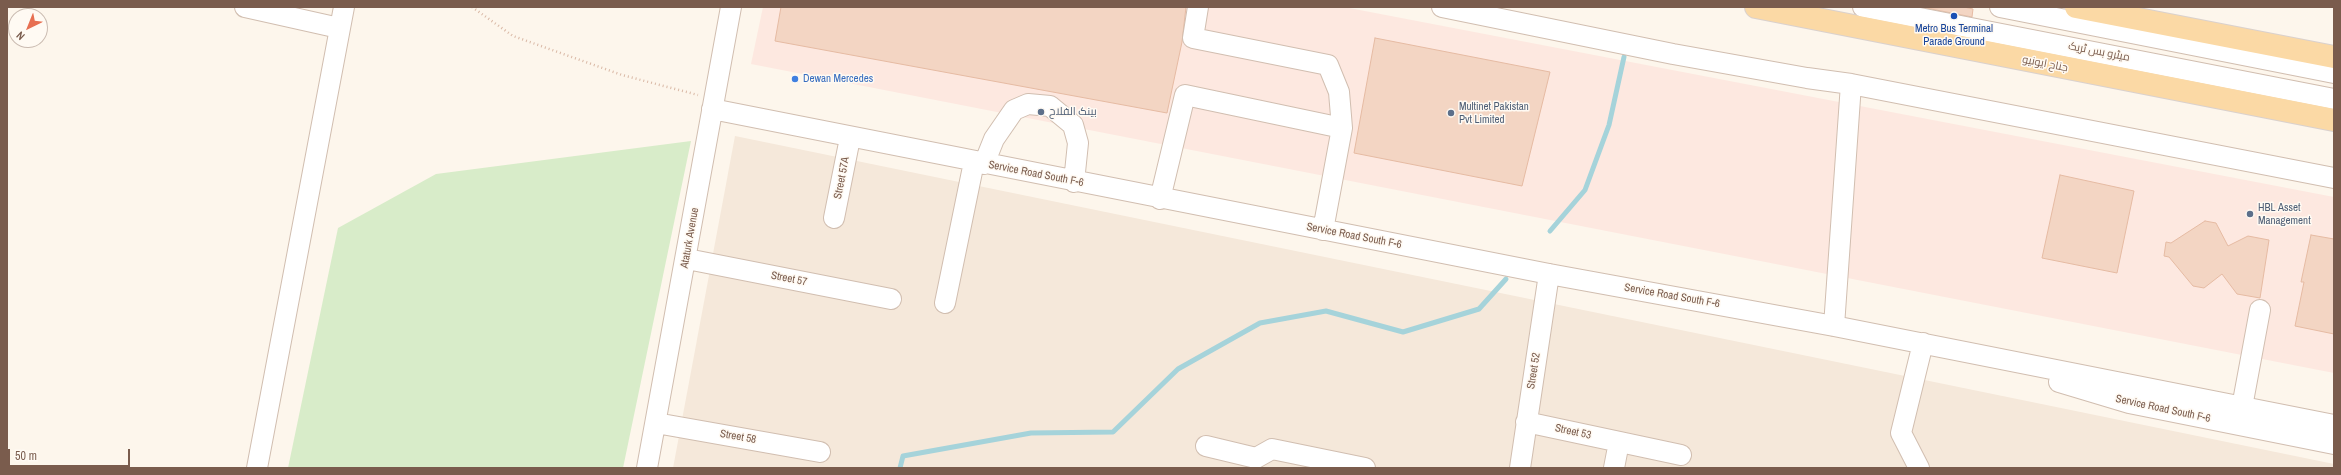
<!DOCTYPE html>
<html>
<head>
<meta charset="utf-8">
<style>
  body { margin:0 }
  #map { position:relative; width:2341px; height:475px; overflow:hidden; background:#fdf6ec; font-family:"Archivo Narrow",sans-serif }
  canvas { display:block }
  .frame { position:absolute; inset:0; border:8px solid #7a5c4d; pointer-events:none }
  .north { position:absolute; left:8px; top:8px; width:40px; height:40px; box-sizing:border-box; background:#fffaf3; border:1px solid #cabbb1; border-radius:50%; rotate:223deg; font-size:11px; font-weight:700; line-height:16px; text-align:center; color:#7a5c4d }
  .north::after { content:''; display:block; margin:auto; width:14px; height:18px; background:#e76f51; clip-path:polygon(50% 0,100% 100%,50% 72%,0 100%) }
  .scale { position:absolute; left:8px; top:449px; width:122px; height:18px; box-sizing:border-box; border:2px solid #7a5c4d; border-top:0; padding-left:5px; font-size:12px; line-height:14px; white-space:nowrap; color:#7a5c4d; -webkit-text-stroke:3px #fffaf3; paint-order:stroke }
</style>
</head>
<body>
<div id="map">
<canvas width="2341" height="475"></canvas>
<div class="frame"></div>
<div class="north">N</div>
<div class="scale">50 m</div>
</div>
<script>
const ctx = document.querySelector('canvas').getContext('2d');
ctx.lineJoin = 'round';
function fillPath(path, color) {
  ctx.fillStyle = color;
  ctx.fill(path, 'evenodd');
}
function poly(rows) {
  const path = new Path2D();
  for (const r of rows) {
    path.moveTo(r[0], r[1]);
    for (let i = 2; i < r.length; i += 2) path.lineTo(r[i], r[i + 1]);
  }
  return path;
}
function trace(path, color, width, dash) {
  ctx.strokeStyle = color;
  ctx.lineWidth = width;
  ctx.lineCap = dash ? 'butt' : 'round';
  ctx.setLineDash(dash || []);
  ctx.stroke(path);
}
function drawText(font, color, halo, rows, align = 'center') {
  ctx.font = font + ' "Archivo Narrow",Cairo,sans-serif';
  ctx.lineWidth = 3;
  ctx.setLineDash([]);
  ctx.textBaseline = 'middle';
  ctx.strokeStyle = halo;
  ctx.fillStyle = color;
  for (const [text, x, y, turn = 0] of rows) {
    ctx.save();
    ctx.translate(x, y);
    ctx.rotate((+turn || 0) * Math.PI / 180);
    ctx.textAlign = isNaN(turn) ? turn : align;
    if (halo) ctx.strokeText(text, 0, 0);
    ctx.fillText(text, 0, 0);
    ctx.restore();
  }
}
const residential = poly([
  [735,136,2334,464,2334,468,673,468]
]);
const commercial = poly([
  [763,7,1344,7,2334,197,2334,373,751,64]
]);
const green = poly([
  [691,141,623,468,288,468,338,228,436,174]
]);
const stream = poly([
  [1550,231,1585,190,1609,125,1624,57],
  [900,468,903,456,1031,433,1113,432,1178,369,1260,323,1326,311,1403,332,1479,309,1506,279]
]);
const building = poly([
  [781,7,1186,7,1182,42,1167,113,775,41,781,7],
  [1964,7,1973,9,1972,17,1926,8,1964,7],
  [1375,38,1550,72,1522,186,1354,153,1375,38],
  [2060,175,2134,191,2117,273,2042,258,2060,175],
  [2205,221,2216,223,2228,246,2248,236,2269,240,2260,298,2237,294,2222,274,2204,288,2193,286,2169,257,2164,256,2166,242,2171,243,2205,221],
  [2311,235,2334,239,2334,334,2295,326,2304,282,2301,282,2311,235]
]);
const path = poly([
  [472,7,513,36,622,75,698,95]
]);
const minor = poly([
  [245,7,339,28],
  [1198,7,1193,38,1328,65,1339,92,1342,128,1323,230],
  [1442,7,1673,54,1807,78,1851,84,2334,178],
  [1863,7,2334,99],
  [2000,7,2334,73],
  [712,109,1549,274,1834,326,2334,425],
  [984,164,994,139,1014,110,1028,104,1050,106,1073,125,1078,143,1074,182],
  [1160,199,1185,95,1342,128],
  [834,218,850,138],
  [687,259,891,299],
  [945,303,974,162],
  [1834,326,1851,84],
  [2059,382,2129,403,2334,444],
  [2242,407,2260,310],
  [1526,422,1681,455],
  [656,423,820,452],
  [1206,446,1256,458,1272,449,1365,468],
  [257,468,344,7],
  [647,468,731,7],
  [1520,468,1549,274],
  [1614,468,1619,442],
  [1919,468,1901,433,1923,343]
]);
const major = poly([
  [1756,7,2334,120],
  [2076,7,2334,57]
]);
const markers = [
  [1954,16,4,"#1a4fb4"],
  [795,79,4,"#3f7fe0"],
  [1041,112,4,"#5c6f8a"],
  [1451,113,4,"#5c6f8a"],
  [2250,214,4,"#5c6f8a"]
];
const transitNames = [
  ["Metro Bus Terminal",1954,29],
  ["Parade Ground",1954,42]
];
const streetNames = [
  ["میٹرو بس ٹریک",2099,52,11],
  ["جناح ایونیو",2045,64,11],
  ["Service Road South F-6",1036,174,11],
  ["Street 57A",842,178,-79],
  ["Service Road South F-6",1354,236,11],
  ["Ataturk Avenue",690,238,-80],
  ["Street 57",789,279,11],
  ["Service Road South F-6",1672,296,10],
  ["Street 52",1534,371,-81],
  ["Service Road South F-6",2163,409,12],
  ["Street 53",1573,432,12],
  ["Street 58",738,437,10]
];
const shopNames = [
  ["Dewan Mercedes",803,79]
];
const serviceNames = [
  ["Multinet Pakistan",1459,107],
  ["Pvt Limited",1459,120],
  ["بینک الفلاح",1049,112],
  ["HBL Asset",2258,208],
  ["Management",2258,221]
];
fillPath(residential, '#f5e8da');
fillPath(commercial, '#fde8e0');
fillPath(green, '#d8ecc9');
trace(stream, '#a5d3da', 5);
fillPath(building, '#f3d5c3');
trace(building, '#e6bba3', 1);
trace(minor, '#d1beb0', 22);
trace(major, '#dad1cd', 24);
trace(path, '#d9b8a5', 2.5, [1, 3]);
trace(minor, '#fff', 20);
trace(major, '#fbd9a5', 22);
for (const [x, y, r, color] of markers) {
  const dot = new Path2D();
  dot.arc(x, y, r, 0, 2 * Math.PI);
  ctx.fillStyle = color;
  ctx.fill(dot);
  trace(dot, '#fffaf3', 1.5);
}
drawText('11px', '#164399', '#fffaf3', transitNames);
drawText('11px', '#7a5c4d', '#fffaf3', streetNames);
drawText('11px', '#366cbe', '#fffaf3', shopNames, 'left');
drawText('11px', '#4e5e75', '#fffaf3', serviceNames, 'left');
</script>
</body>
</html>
